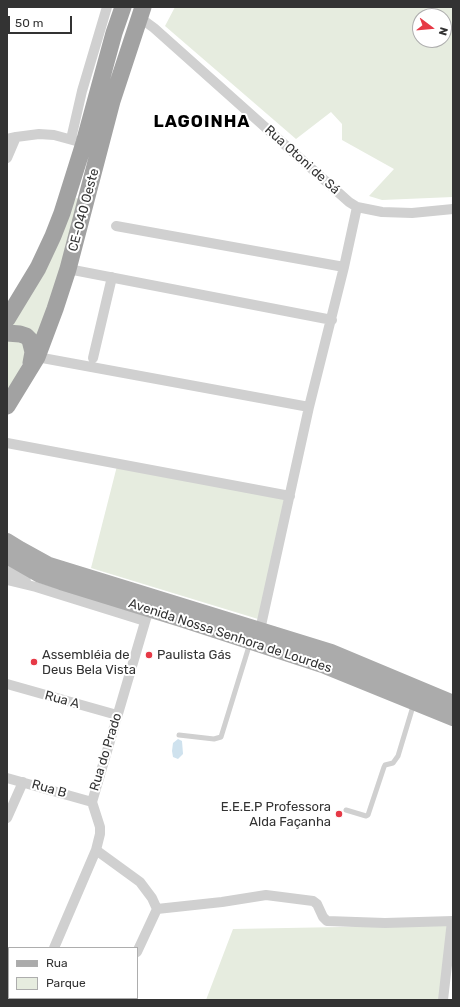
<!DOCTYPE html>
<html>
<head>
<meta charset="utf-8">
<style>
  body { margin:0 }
  #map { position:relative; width:460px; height:1007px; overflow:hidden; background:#fff; font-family:Rubik,sans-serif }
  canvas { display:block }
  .frame { position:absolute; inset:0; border:8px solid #333; pointer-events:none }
  .legend { position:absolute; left:8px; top:947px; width:130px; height:52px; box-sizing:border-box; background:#fff; border:1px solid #adadad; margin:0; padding:5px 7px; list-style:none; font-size:12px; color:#333 }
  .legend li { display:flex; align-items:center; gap:8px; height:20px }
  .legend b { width:20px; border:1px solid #adadad }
  .north { position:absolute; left:412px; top:8px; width:40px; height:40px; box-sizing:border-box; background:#fff; border:1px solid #adadad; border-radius:50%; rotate:106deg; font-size:11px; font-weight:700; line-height:16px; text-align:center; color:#333 }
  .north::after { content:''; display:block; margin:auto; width:14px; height:18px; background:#e63946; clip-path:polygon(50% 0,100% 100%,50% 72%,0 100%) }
  .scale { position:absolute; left:8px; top:16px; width:64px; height:18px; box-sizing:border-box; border:2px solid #333; border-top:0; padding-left:5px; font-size:12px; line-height:14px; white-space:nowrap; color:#333; -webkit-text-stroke:3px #fff; paint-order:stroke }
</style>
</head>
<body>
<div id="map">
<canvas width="460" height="1007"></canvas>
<div class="frame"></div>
<ul class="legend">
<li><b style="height:5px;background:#ababab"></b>Rua</li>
<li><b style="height:11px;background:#e6ecdf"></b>Parque</li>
</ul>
<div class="north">N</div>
<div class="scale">50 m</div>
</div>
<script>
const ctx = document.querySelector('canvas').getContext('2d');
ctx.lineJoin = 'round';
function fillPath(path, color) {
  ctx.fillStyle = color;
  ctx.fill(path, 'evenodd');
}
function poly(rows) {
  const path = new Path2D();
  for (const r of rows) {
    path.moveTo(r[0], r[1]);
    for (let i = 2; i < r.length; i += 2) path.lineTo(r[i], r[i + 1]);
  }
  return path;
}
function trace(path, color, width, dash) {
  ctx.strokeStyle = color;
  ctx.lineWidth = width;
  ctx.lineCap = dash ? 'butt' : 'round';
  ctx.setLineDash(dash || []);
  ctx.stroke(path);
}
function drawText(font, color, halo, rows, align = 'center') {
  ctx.font = font + ' Rubik,sans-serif';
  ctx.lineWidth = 4;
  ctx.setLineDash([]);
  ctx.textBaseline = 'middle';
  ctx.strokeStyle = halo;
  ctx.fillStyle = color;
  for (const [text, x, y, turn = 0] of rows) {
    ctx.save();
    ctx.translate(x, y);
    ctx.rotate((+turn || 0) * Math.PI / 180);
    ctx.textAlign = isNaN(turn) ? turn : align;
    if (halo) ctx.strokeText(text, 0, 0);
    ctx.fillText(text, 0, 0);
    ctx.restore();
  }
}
const green = poly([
  [175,7,453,7,453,197,382,200,369,196,394,169,342,140,342,124,331,112,296,139,165,26],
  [420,16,444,16,444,40,420,40],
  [76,198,82,200,38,346,11,326],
  [11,336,30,349,7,395,7,338],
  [117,466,288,498,258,619,91,568],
  [449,925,440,1000,206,1000,233,929]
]);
const water = poly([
  [178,739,182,741,183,754,178,759,173,757,172,751,173,743]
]);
const service = poly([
  [179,735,214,739,221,737,250,643],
  [346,810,366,816,368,815,384,767,385,765,393,763,398,756,414,703]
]);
const minor = poly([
  [139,17,154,28,349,202,357,207,382,212,412,213,453,209],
  [7,139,16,137,39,134,54,135,76,141],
  [71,139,82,91,107,7],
  [7,158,16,137],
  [116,226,344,267],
  [68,269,332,320],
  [37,357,309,407],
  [93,358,112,277],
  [7,443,290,496],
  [7,570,26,581],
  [7,580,36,587,145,621],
  [260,630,309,407,344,267,357,207],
  [7,684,117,715],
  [7,778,92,802],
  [7,818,23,782],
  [96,850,140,882,152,898,157,909,137,952],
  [157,909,222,902,266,895,313,901,317,904,323,917,327,921,385,923,453,921],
  [54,948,96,850,100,834,100,827,92,802,150,605],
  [32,1000,33,998],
  [116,1000,117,998],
  [443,1000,452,921]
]);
const primary = poly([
  [7,541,20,549,49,565,331,652,453,703],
  [7,556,40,575,61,582,181,619,325,666,453,718]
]);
const trunk = poly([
  [7,319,38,268,53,236,62,213,84,143,114,33,123,7],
  [7,333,20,334,26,336,30,340,33,352,31,363],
  [7,406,37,357,55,309,68,269,112,101,143,7]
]);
const markers = [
  [149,655,4,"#e63946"],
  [34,662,4,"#e63946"],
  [339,814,4,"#e63946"]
];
const streetNames = [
  ["Rua Otoni de Sá",302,160,42],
  ["CE-040 Oeste",84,210,-75],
  ["Avenida Nossa Senhora de Lourdes",230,636,18],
  ["Rua A",62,700,15],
  ["Rua do Prado",106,752,-73],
  ["Rua B",49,789,16]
];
const poiNames = [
  ["Assembléia de",42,655],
  ["Deus Bela Vista",42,670],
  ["Paulista Gás",157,655],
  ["E.E.E.P Professora",331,807,"right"],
  ["Alda Façanha",331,822,"right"]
];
const districtNames = [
  ["LAGOINHA",202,122]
];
fillPath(green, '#e6ecdf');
fillPath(water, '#cfe2ee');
trace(service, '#d0d0d0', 5);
trace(minor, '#d0d0d0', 10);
trace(primary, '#ababab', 16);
trace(trunk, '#a2a2a2', 17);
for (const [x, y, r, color] of markers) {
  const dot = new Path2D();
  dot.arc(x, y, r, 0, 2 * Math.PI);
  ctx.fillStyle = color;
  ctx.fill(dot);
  trace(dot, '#fff', 1.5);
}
drawText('13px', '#333', '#fff', streetNames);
drawText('13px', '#333', '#fff', poiNames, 'left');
ctx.letterSpacing = '1px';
drawText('bold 17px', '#000', '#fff', districtNames);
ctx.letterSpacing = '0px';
</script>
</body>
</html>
